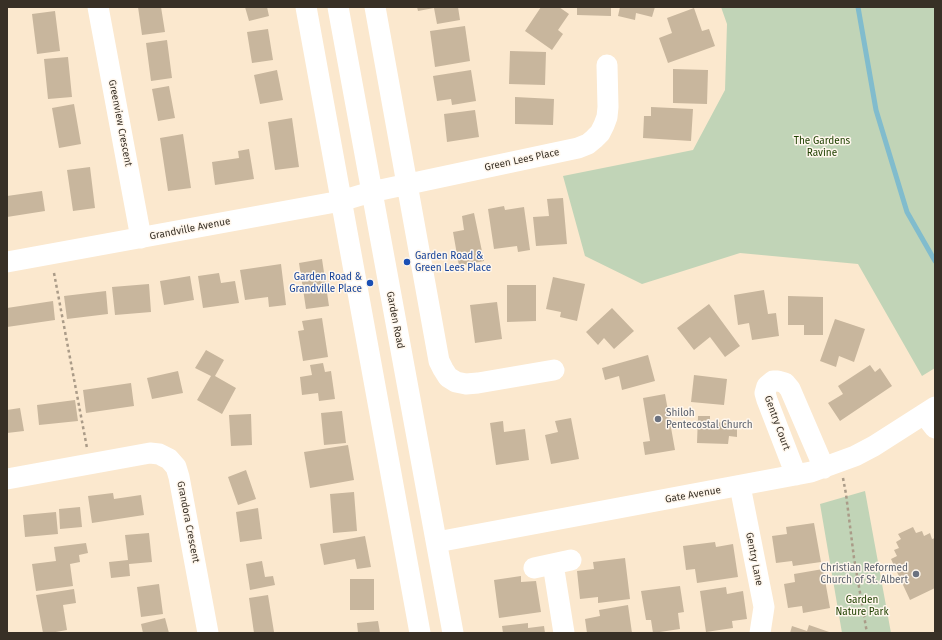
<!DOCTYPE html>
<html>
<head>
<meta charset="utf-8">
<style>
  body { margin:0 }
  #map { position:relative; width:942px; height:640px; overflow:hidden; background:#fbe8ce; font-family:"Fira Sans",sans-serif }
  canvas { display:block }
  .frame { position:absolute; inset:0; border:8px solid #383026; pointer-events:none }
</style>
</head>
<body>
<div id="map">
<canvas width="942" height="640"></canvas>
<div class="frame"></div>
</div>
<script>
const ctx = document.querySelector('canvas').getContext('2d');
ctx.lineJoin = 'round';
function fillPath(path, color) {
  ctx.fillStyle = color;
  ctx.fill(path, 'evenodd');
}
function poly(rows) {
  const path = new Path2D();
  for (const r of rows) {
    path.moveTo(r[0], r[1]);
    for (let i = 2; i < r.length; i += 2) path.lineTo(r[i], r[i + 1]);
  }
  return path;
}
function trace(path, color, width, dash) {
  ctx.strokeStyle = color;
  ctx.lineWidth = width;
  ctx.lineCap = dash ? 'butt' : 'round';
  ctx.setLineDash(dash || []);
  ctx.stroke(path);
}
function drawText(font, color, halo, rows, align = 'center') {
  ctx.font = font + ' "Fira Sans",sans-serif';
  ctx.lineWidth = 3;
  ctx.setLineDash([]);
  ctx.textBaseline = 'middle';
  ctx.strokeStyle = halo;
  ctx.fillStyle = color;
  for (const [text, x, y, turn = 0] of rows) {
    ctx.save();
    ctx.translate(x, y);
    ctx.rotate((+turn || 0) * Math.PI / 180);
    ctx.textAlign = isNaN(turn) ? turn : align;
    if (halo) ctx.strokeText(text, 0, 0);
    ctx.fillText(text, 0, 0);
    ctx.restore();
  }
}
const green = poly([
  [721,7,935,7,935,368,922,376,858,264,740,253,642,284,585,256,563,176,693,150,725,90,727,24],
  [865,491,891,633,842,633,820,504]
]);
const stream = poly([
  [858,7,876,110,907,212,935,261]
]);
const building = poly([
  [138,7,161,7,165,32,142,35],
  [245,7,267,7,269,16,249,21],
  [417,7,458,7,460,20,437,24,434,8,418,11],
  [541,7,559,7,569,14,558,30,563,34,552,50,525,31],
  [577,7,611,7,611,16,577,15],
  [620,7,655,7,652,17,636,13,635,20,618,16],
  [694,8,702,31,709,29,715,46,668,63,659,38,672,33,667,18],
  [55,11,60,51,37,54,32,14],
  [465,26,470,61,435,67,430,31],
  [268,29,273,60,252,63,247,32],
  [167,40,172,78,151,81,146,43],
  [510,51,546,52,545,85,509,84],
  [68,57,72,97,48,99,44,59],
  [673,69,708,70,707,104,673,103],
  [277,70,283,100,260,104,254,75],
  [471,70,476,101,452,105,451,99,437,101,433,76],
  [169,86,175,118,158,121,152,89],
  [515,97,554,99,553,125,515,124],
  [74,104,81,144,59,148,52,108],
  [651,107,693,109,691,141,643,138,644,116,651,116],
  [475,110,479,137,447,142,444,114],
  [292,118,299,167,275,170,268,122],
  [183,134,191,188,168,191,160,138],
  [249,149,254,179,215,185,212,162,239,158,238,151],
  [90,167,95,208,73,211,67,170],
  [42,191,45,211,7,217,7,196],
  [563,198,567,244,536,246,533,217,549,216,547,199],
  [504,206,505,210,524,207,530,250,518,252,517,246,494,249,488,209],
  [474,213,484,261,459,266,453,232,464,230,462,216],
  [322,259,329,306,306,309,299,263],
  [281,264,286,305,269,307,268,297,245,300,240,270],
  [219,273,221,283,235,281,239,303,203,308,198,276],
  [190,276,194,300,164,305,160,281],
  [553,277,585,284,577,321,560,317,561,312,546,309],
  [149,284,151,312,115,315,112,287],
  [507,285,536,285,536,321,507,322],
  [764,290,768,314,776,313,779,336,752,340,749,323,738,325,734,295],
  [106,291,108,314,67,319,64,296],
  [788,296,823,297,823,335,804,335,804,325,788,325],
  [53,301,55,320,7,327,7,308],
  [497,302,502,339,475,343,470,305],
  [709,304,740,346,725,357,710,337,694,350,677,328],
  [612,308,634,331,614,349,604,338,598,345,586,332],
  [322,318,328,357,303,361,298,331,304,330,302,321],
  [835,319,865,329,854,362,839,356,836,367,820,361],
  [206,350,224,360,215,376,236,388,222,414,197,400,211,376,195,368],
  [648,355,655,381,622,390,619,376,605,380,602,368],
  [323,363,325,372,331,371,335,399,319,401,318,393,302,395,300,377,312,375,310,365],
  [870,365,875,372,880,368,892,386,840,421,828,403,843,394,838,386],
  [178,371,183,393,152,399,147,378],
  [694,375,727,379,724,405,691,402],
  [131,383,134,406,86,413,83,390],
  [665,394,675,450,645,455,643,442,650,441,643,398],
  [75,400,78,421,39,425,37,405],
  [20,408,24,431,7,433,7,410],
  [342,411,346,443,324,445,321,413],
  [251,414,252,445,231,446,229,415],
  [698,416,710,416,710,422,737,423,737,437,729,436,728,444,697,443],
  [571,418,579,459,551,464,545,435,558,432,555,421],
  [503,421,504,432,525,429,529,460,496,465,490,423],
  [348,445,354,480,310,488,304,452],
  [246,470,256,499,238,505,228,477],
  [354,492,357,531,333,533,330,494],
  [113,493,114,499,141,495,144,515,92,523,88,496],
  [80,507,82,527,60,529,59,509],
  [258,508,262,539,240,542,236,512],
  [56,512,58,534,25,537,23,515],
  [814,523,821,562,793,566,792,561,776,563,772,536,787,534,786,527],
  [913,527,916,533,922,531,924,536,930,533,932,539,935,538,935,588,910,600,891,559,897,556,894,550,899,548,896,542,901,539,898,534],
  [149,533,152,562,129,564,130,576,111,578,109,562,128,560,125,535],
  [365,536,371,567,357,569,355,559,324,565,320,544],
  [715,542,716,547,733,544,738,577,697,583,695,569,686,570,683,546],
  [86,543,88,553,79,555,80,562,70,564,73,586,36,591,32,564,56,561,54,547],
  [625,558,630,599,598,603,598,597,580,599,577,571,594,569,593,562],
  [262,561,265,577,273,576,275,585,250,590,246,564],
  [823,569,830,608,803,613,802,606,788,608,784,584,795,582,794,574],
  [521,576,521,582,536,581,541,612,499,618,494,580],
  [350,579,374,579,374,610,350,610],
  [159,584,163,614,141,617,137,587],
  [680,586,684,612,678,613,680,629,653,633,651,620,646,620,641,591],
  [726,587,727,594,743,591,747,619,732,621,733,628,706,632,700,591],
  [74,589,76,603,63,605,67,630,50,633,43,633,36,595],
  [268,595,274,632,254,633,249,598],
  [628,605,632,633,587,633,585,619,600,616,599,610],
  [165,618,169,633,143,633,141,624],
  [378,621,380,633,358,633,357,623],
  [528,623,528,628,544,626,545,633,503,633,502,626],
  [809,625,832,633,790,633,792,626,807,631]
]);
const path = poly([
  [54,273,87,448],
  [843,478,846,494,854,558,867,633]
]);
const minor = poly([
  [98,7,141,238],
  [306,7,420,633],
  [338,7,453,633],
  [375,7,439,361,443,369,448,377,456,382,466,384,478,383,554,370],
  [7,262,341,201,371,192,578,148,588,144,594,139,600,133,604,125,607,117,608,107,607,65],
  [924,414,935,428],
  [796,475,767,400,765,393,767,386,773,381,778,381,785,383,790,389,824,468],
  [7,479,150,453,159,454,169,459,176,467,179,477,208,633],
  [740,486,764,607,760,633],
  [437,542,811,472,855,456,874,446,935,407],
  [553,564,564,633],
  [534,568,571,560]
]);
const markers = [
  [407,262,4,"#1a4fb4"],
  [370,283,4,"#1a4fb4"],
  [658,419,4,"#6b7280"],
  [916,574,4,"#6b7280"]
];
const streetNames = [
  ["Greenview Crescent",120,123,79],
  ["Green Lees Place",522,160,-12],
  ["Grandville Avenue",190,229,-11],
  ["Garden Road",395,320,79],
  ["Gentry Court",777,423,70],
  ["Gate Avenue",693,495,-10],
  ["Grandora Crescent",188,522,79],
  ["Gentry Lane",754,559,79]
];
const parkNames = [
  ["The Gardens",822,141],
  ["Ravine",822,153],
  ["Garden",862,600],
  ["Nature Park",862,612]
];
const transitNames = [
  ["Garden Road &",415,256],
  ["Green Lees Place",415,268],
  ["Garden Road &",362,277,"right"],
  ["Grandville Place",362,289,"right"]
];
const worshipNames = [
  ["Shiloh",666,413],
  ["Pentecostal Church",666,425],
  ["Christian Reformed",908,568,"right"],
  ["Church of St. Albert",908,580,"right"]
];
fillPath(green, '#c1d4b7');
trace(stream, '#81bccd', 5);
fillPath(building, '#c8b69d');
trace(path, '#aa9b88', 2.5, [3, 3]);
trace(minor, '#fff', 21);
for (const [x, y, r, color] of markers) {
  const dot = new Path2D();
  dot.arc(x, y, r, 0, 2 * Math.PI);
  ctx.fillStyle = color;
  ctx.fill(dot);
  trace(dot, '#fff7ed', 1.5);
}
drawText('10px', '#383026', '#fff7ed', streetNames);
drawText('10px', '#204102', '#fff7ed', parkNames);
drawText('10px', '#164399', '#fff7ed', transitNames, 'left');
drawText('10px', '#5b616d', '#fff7ed', worshipNames, 'left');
</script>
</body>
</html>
